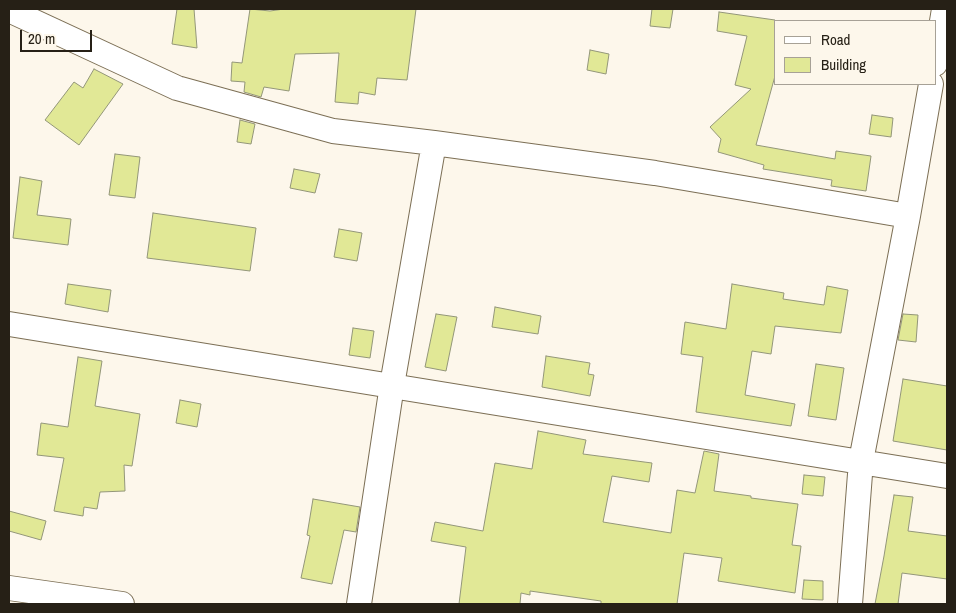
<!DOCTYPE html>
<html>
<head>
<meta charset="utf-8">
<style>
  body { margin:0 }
  #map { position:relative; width:956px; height:613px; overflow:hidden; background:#fdf7eb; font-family:"Archivo Narrow",sans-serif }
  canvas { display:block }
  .frame { position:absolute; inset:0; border:10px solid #262016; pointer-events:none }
  .legend { position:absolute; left:774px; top:20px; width:162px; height:65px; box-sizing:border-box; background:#fdf7eb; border:1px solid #a7a196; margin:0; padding:6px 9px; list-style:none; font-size:15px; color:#262016 }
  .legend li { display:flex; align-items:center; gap:10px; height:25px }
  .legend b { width:25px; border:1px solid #a7a196 }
  .scale { position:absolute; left:20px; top:30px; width:72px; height:22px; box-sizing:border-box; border:2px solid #262016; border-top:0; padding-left:6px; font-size:15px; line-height:18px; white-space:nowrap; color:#262016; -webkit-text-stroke:4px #fdf7eb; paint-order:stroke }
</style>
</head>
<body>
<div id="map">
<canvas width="956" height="613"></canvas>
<div class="frame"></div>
<ul class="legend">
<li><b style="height:6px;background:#fff"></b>Road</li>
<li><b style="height:14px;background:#e1e896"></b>Building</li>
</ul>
<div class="scale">20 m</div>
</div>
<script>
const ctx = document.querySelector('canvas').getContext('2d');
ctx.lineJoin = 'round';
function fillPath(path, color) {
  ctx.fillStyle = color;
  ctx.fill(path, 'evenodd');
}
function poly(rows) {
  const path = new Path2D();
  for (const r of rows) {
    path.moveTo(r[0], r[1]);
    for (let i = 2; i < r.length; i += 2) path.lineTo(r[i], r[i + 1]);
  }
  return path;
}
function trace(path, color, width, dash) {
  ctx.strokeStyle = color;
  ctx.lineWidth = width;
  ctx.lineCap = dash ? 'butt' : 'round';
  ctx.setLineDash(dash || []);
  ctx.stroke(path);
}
const building = poly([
  [177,9,194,9,197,48,172,44,177,9],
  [250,9,270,11,284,9,416,9,407,80,377,78,375,95,359,92,358,104,335,102,339,53,295,54,289,91,264,87,261,97,244,92,245,82,231,81,232,62,242,63,250,9],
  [652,9,673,9,670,28,650,26,652,9],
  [719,12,775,20,775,76,756,145,835,159,836,151,871,156,866,191,831,186,832,180,763,169,764,165,718,152,721,139,710,127,751,89,735,85,747,36,717,31,719,12],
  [590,50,609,54,606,74,587,70,590,50],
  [94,69,123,84,79,145,45,120,74,82,83,88,94,69],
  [872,115,893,118,891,137,869,134,872,115],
  [240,120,255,124,251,144,237,142,240,120],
  [115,154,140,157,135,198,109,195,115,154],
  [294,169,320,174,315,193,290,188,294,169],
  [20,177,42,181,37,215,71,219,68,245,13,238,20,177],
  [153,213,256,228,250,271,147,258,153,213],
  [339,229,362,233,357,261,334,257,339,229],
  [68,284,111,290,108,312,65,304,68,284],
  [732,284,784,293,783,299,824,305,827,286,848,290,841,333,775,326,771,354,752,351,745,395,795,404,791,426,696,412,703,357,681,354,685,322,726,329,732,284],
  [495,307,541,316,538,334,492,327,495,307],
  [436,314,457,317,446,371,425,367,436,314],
  [903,314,918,315,916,342,898,340,903,314],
  [353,328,374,331,370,358,349,355,353,328],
  [546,356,590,363,588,374,594,375,590,396,542,387,546,356],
  [78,357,102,361,95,406,140,414,132,466,124,465,125,491,100,492,97,509,84,507,83,516,54,511,64,458,37,455,41,423,68,427,78,357],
  [816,364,844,368,836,420,808,416,816,364],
  [903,379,947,386,947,450,893,441,903,379],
  [180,400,201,404,197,427,176,423,180,400],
  [538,431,586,440,583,454,652,463,649,482,612,476,603,522,671,533,677,490,695,493,704,451,719,454,714,491,751,496,751,498,798,504,792,545,801,546,795,593,718,581,722,558,684,553,677,604,601,604,601,601,530,591,530,595,521,593,520,604,459,604,466,547,431,541,435,522,483,531,495,463,532,469,538,431],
  [804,475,825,477,823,496,802,494,804,475],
  [894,495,913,497,908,531,947,536,947,579,902,573,898,604,875,604,884,556,894,495],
  [313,499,360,507,356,532,344,530,332,584,301,578,310,536,307,535,313,499],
  [9,511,46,521,41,540,9,531,9,511],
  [804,580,823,581,823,600,802,599,804,580]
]);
const minor = poly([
  [9,10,177,88,333,131,434,143],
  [935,64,944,9],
  [9,324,947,476],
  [9,588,122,604],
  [359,604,392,385,434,143,655,173,908,216],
  [850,604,861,461,908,216,931,84]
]);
fillPath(building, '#e1e896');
trace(building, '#939679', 1);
trace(minor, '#7c6f55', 26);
trace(minor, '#fff', 24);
</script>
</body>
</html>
